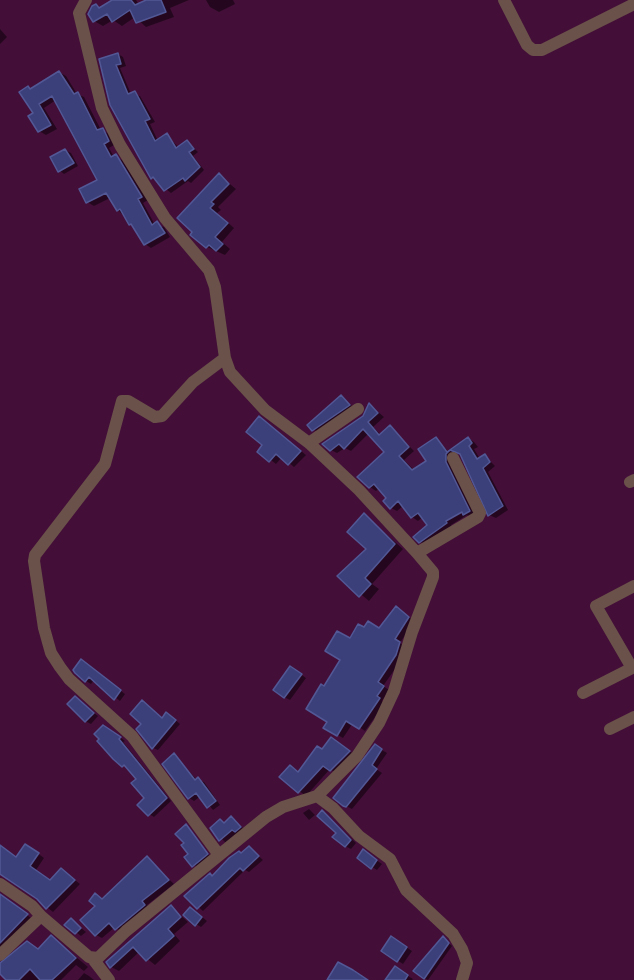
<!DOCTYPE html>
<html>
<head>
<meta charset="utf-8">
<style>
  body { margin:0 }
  canvas { display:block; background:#430e38 }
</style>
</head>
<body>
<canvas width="634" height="980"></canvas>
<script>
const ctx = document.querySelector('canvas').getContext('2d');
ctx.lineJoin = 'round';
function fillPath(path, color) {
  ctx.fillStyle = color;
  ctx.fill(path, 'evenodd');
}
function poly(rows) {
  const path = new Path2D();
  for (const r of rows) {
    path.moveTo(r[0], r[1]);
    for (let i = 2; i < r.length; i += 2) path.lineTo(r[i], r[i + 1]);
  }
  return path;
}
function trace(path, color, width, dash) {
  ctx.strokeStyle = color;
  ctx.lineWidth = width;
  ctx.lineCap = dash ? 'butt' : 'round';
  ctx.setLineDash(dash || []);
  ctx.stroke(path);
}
const shadow = poly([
  [115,0,136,0,139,5,149,0,189,0,170,8,174,17,146,27,135,17,122,26,113,20,103,26,94,21,96,6,101,9],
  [206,0,233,0,235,4,219,12,210,7],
  [0,29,7,37,0,44],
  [118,54,123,57,126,66,120,68,131,94,140,96,155,122,150,124,158,141,167,135,179,148,187,142,198,152,193,156,204,170,191,183,188,181,171,193,152,178,111,105,100,60],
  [59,72,66,76,77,94,84,97,101,130,109,134,114,145,109,148,114,157,122,160,148,200,143,203,155,225,164,227,170,237,151,248,145,244,135,227,118,210,110,198,94,206,87,202,99,180,56,100,44,108,57,129,46,135,39,131,28,87,31,90],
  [65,150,71,153,78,166,64,174,59,170],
  [219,175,236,189,218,207,221,210,217,213,234,228,222,242,230,249,225,255,207,247,192,235],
  [342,397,354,408,319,433,313,429],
  [370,405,384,417,373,427,381,435,390,427,414,451,404,460,414,470,428,461,436,439,449,452,468,438,474,442,478,447,474,449,480,459,485,456,495,466,488,472,508,510,496,518,489,515,462,455,457,453,452,457,475,515,471,517,467,515,451,525,452,527,426,545,419,541,429,526,423,517,418,521,412,517,403,506,397,511,391,508,388,498,379,488,376,491,370,487,386,452,369,433,351,451,345,448,337,453,331,450,364,417],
  [260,418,306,455,294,467,282,457,276,464,259,451,264,445],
  [364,515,403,549,372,584,379,589,369,601,339,576,368,549],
  [402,612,414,621,400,643,405,647,402,659,383,686,389,690,382,701,385,703,365,731,353,723,343,738,325,728,329,722,325,688,351,640,380,629],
  [86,664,125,694,120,701,94,680,91,684,86,681],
  [296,671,306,678,290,700,284,697],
  [75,698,98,716,91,724,85,721],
  [143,702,163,719,172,717,180,724,158,750,153,748,143,724],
  [109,729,125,741,123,742,171,801,154,817,149,814,139,779,123,765],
  [338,743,356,756,338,774,330,769,306,796,281,777,290,767,299,773,323,751],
  [375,746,387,753,376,769,382,773,352,809,346,806],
  [174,755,197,780,204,782,220,805,213,810,201,796,194,801,189,798],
  [309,809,315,815,309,820,303,813],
  [323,812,356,843,351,849,345,846],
  [232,818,245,830,226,843,212,829,221,821,225,824],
  [186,826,210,856,196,867,186,843],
  [0,845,17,858,32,849,44,858,36,870,51,882,62,870,80,884,53,912,0,870],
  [249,847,263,860,249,872,245,870,203,911,186,896],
  [369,855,382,864,377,870,372,867],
  [147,858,174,884,147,905,150,909,122,932,115,927,102,938,96,935,82,920],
  [0,895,31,918,0,949],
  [171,907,188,922,174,934,180,941,155,965,139,952,119,971,111,967],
  [196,912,207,921,201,927,196,924],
  [71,920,86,932,81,936,67,925],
  [443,938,452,946,428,980,424,978],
  [56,940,88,967,84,971,76,965,61,980,8,980,0,972,0,966,39,950],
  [397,941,412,951,403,964,383,951],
  [395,968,413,979,412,980,387,980],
  [84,973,89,976,94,980,78,980]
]);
const building = poly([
  [112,0,131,0,135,5,146,0,161,0,166,12,136,23,130,10,112,22,107,14,93,22,88,14,92,6,96,4,99,8,112,0],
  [118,53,121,64,116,65,128,94,135,91,150,119,145,121,155,141,167,133,176,148,187,140,194,149,189,152,200,167,185,181,183,178,164,191,153,177,151,179,110,105,99,59,118,53],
  [59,71,74,94,78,92,97,130,103,128,109,141,104,144,111,157,116,154,142,197,138,199,152,225,157,221,165,233,144,245,131,224,129,225,120,209,117,211,106,193,86,203,79,189,97,180,52,96,39,104,51,125,38,132,28,116,33,113,19,92,28,86,30,89,59,71],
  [65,149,74,163,58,172,50,157,65,149],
  [219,173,229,184,211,202,214,204,210,208,228,223,215,237,223,244,216,251,209,245,206,248,190,235,192,232,177,218,219,173],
  [341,395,350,405,312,431,307,425,341,395],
  [369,403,378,413,368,422,379,435,390,425,409,447,399,456,412,470,426,461,418,449,436,437,447,452,468,437,472,443,469,446,477,459,485,454,490,462,483,468,503,506,488,516,460,454,450,450,446,454,446,462,470,511,463,515,462,512,446,521,447,523,419,543,413,537,427,525,418,513,411,518,398,501,390,509,383,501,386,498,374,484,369,488,357,477,384,452,363,429,344,449,339,444,330,451,322,444,363,416,369,403],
  [259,416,301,451,288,465,276,454,269,462,257,452,262,445,246,432,259,416],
  [364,513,395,544,365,578,371,584,359,597,337,576,366,549,347,532,364,513],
  [396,606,409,617,395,639,400,642,396,655,378,682,384,686,377,696,380,698,359,729,346,721,337,736,323,728,327,722,306,709,321,684,324,686,340,660,325,651,337,631,350,638,358,624,364,627,368,621,379,628,396,606],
  [81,659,121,690,114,700,89,677,85,682,75,673,73,670,81,659],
  [290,666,302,674,284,698,273,690,290,666],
  [75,696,94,713,85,722,67,704,75,696],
  [142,700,162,718,166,712,176,720,152,749,136,729,141,724,130,714,142,700],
  [103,725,121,737,119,739,167,798,148,816,137,805,144,798,131,783,136,779,124,765,122,767,113,759,97,741,99,739,94,734,103,725],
  [331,737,350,751,330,771,323,766,298,793,279,777,290,765,298,772,317,746,322,749,331,737],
  [375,744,382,749,372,765,377,769,346,807,343,806,333,798,375,744],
  [174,753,195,780,198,777,216,801,207,808,196,793,188,799,162,764,174,753],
  [322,810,351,840,345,847,332,837,336,833,317,816,322,810],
  [231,816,241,827,235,832,232,830,219,841,210,828,220,819,224,823,231,816],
  [186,824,208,854,192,867,184,857,188,854,181,845,184,843,175,834,186,824],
  [25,844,39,853,30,866,50,880,61,868,75,880,46,909,37,899,0,874,0,845,16,857,25,844],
  [249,846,259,856,243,871,240,868,197,909,184,896,210,873,212,876,229,858,239,851,241,853,249,846],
  [363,849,377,860,371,869,357,858,363,849],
  [147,856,169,880,142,901,145,905,115,930,109,923,95,936,80,920,95,906,89,901,95,893,102,899,147,856],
  [0,894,28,914,0,943,0,894],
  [171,905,181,917,168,929,174,936,146,961,133,947,110,968,106,962,171,905],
  [190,907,202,917,195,926,183,915,190,907],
  [71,918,81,928,75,934,64,925,71,918],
  [51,935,76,958,52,980,40,980,30,969,19,980,6,980,0,974,0,963,27,941,38,949,51,935],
  [391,936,407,947,397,962,381,951,391,936],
  [443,936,449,943,424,979,413,971,443,936],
  [338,962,353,970,368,980,327,980,338,962],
  [395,966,408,975,405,980,385,980,395,966]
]);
const minor = poly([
  [504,0,527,45,533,50,542,50,634,4],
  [309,443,358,409],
  [630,482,634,480],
  [417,553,478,517,480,513,453,458],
  [632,668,596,606,634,586],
  [583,693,634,667],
  [610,729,634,717],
  [317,796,333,808,359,836,390,859,406,890,453,934,462,949,467,963,462,980],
  [219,855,132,736,69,679,60,667,51,653,44,628,34,561,35,555,105,464,122,401,128,401,155,417,162,416,193,382,225,358],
  [0,884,32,906,41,916],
  [0,955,41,916,89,957,98,958,126,931,266,817,283,807,317,796,357,756,379,723,394,691,412,632,433,577,433,572,417,553,359,490,309,443,265,410,230,372,225,358,215,287,209,270,165,218,120,145,102,108,79,13,86,0],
  [93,959,109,980]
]);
fillPath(shadow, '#0007');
fillPath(building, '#3b407a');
trace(building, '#525895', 1.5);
trace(minor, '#6a5149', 12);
</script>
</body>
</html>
